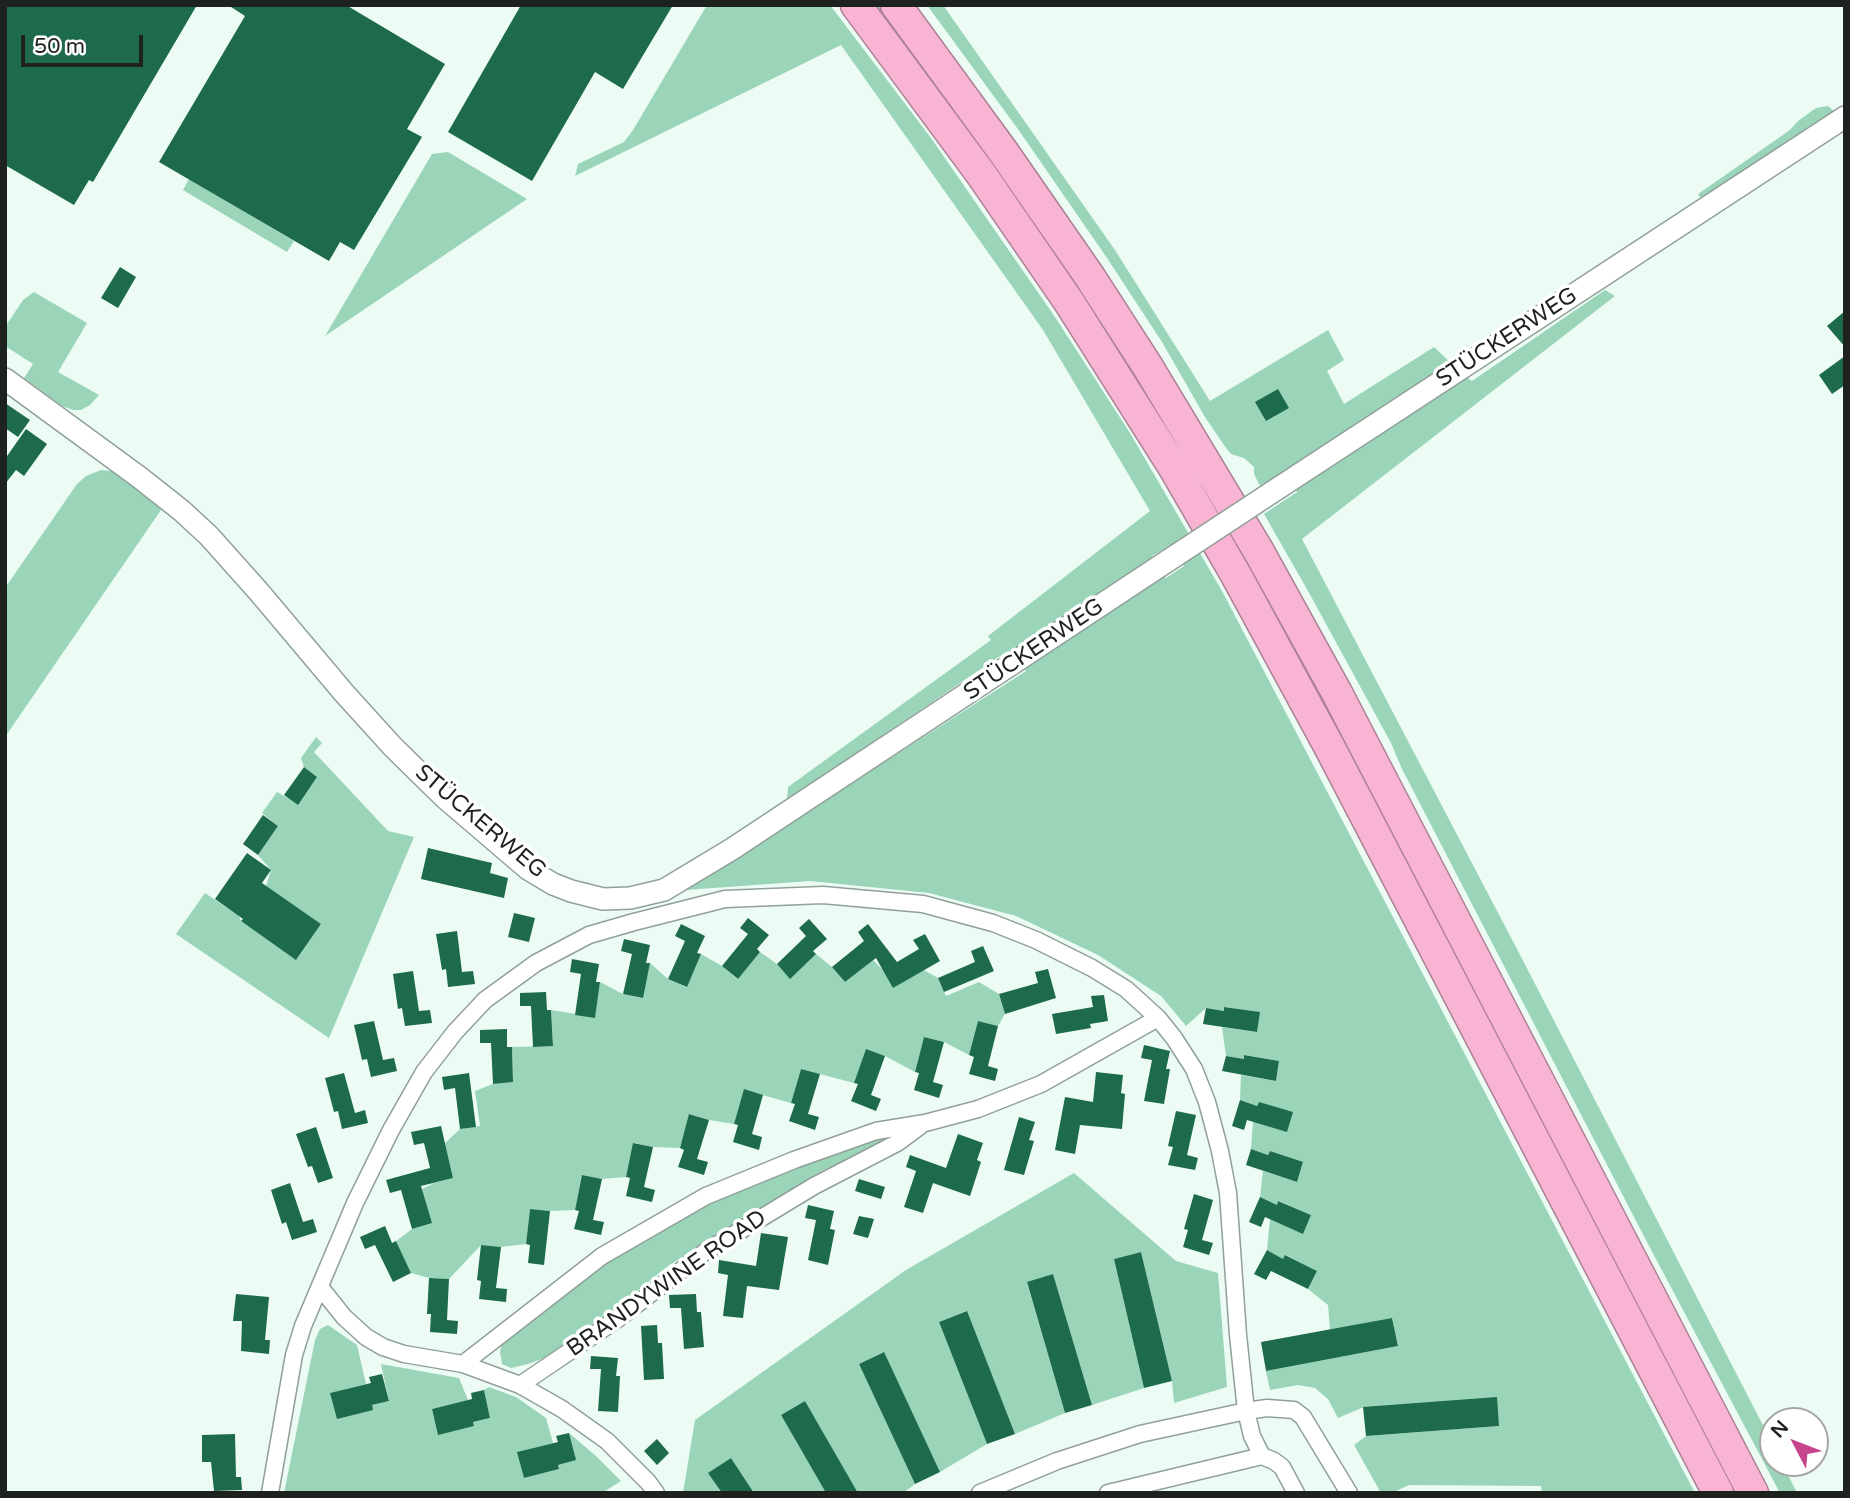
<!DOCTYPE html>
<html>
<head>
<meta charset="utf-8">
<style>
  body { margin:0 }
  #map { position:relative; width:1850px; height:1498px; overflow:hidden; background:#ecfcf4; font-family:"Varela Round",sans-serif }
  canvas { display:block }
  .frame { position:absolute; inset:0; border:7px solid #1d221f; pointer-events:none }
  .north { position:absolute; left:1759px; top:1407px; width:70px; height:70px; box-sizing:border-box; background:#fff; border:2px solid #a5a7a5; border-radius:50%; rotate:312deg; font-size:19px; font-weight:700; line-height:28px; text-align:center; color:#1d221f }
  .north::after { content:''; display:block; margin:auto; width:24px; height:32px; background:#c7458c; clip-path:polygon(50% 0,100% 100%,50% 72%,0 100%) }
  .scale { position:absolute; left:21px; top:35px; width:122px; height:32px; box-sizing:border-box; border:4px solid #1d221f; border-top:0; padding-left:9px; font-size:21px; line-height:24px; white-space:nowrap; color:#1d221f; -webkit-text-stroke:5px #fff; paint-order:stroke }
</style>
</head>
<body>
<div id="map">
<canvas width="1850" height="1498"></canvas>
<div class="frame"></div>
<div class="north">N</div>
<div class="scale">50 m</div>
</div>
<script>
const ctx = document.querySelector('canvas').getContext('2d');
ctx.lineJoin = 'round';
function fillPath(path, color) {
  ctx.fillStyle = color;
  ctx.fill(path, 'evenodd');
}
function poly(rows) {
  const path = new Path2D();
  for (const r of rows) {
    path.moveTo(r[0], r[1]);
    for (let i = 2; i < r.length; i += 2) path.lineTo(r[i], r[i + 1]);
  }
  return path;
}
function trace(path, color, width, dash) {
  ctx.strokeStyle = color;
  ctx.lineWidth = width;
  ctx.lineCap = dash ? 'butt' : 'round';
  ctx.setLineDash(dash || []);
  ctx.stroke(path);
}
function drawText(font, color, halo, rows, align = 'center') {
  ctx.font = font + ' "Varela Round",sans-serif';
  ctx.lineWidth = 7;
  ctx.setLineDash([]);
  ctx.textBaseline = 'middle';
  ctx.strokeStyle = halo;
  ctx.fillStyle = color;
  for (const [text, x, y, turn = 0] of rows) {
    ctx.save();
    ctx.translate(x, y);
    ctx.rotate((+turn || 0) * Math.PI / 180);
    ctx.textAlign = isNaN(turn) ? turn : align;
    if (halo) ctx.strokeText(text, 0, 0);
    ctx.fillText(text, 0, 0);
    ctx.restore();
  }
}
const green = poly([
  [707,5,830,5,931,138,1055,317,1130,433,1222,591,1695,1493,1542,1493,1541,1486,1409,1485,1392,1493,1381,1493,1354,1445,1366,1436,1498,1426,1364,1407,1338,1418,1328,1399,1315,1388,1298,1385,1270,1390,1266,1371,1398,1346,1392,1318,1330,1330,1328,1305,1308,1289,1317,1271,1286,1255,1283,1259,1267,1250,1270,1219,1303,1233,1311,1215,1279,1201,1277,1205,1260,1197,1263,1171,1297,1182,1303,1163,1270,1151,1268,1155,1251,1149,1253,1121,1259,1102,1257,1106,1240,1100,1241,1075,1276,1081,1279,1061,1245,1055,1244,1059,1226,1056,1222,1027,1256,1032,1259,1012,1225,1007,1224,1011,1206,1008,1186,1026,1161,996,1098,955,1016,916,929,893,810,881,686,890,1026,671,1022,667,1163,574,1166,578,1184,566,1171,545,1152,556,1154,560,1011,656,1006,652,787,800,788,787,991,640,988,636,1150,511,1043,330,841,45,575,176,578,164,624,142,633,130],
  [872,5,880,5,905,37,1081,287,1165,418,1302,654,1604,1233,1599,1237,1420,895],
  [927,5,943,5,1115,250,1210,401,1328,330,1344,360,1327,371,1344,404,1434,347,1453,365,1286,474,1284,471,1260,486,1254,474,1254,467,1244,458,1231,454,1226,448,1205,417,1162,342,1107,258,1020,132],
  [1828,106,1835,112,1701,199,1698,194,1790,130,1798,121,1816,108],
  [448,152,527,199,325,336,432,154],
  [189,179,294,241,287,252,183,190],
  [1605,290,1615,296,1302,539,1517,949,1767,1433,1773,1445,1773,1463,1782,1463,1797,1493,1780,1493,1648,1244,1402,769,1391,743,1308,591,1264,514,1297,492,1295,487,1465,376,1472,381],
  [34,292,87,323,58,372,99,395,90,405,81,410,73,410,62,406,24,378,33,364,5,346,5,327,23,300],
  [101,470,121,472,161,510,5,737,5,588,77,484,86,476],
  [316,737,322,743,314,752,388,831,414,837,329,1038,176,934,205,893,239,916,241,921,297,959,321,924,266,886,271,870,258,855,278,826,262,813,277,792,298,804,317,777,304,767,301,758],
  [760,952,777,964,790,978,816,954,832,967,845,982,873,960,883,970,924,970,938,978,946,996,979,982,999,994,1005,1014,998,1026,978,1021,969,1055,944,1042,924,1037,915,1072,885,1056,866,1050,854,1083,801,1069,791,1103,744,1090,734,1124,709,1120,690,1114,680,1148,653,1147,634,1143,626,1177,602,1179,582,1175,575,1210,550,1211,530,1209,526,1244,501,1247,481,1245,449,1279,429,1278,411,1273,396,1241,412,1229,431,1223,422,1189,434,1183,453,1178,445,1143,460,1129,480,1126,475,1091,493,1084,513,1082,512,1047,553,1046,551,1010,595,1017,600,982,623,994,642,998,650,963,668,979,686,987,701,954,722,966,737,979],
  [894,1134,896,1137,820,1172,746,1217,668,1266,604,1318,547,1357,528,1364,511,1368,502,1364,500,1352,502,1342,608,1260,706,1205,794,1168],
  [1074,1173,1176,1261,1218,1273,1227,1387,1174,1403,1172,1381,1141,1252,1114,1259,1144,1388,1092,1405,1053,1274,1027,1283,1065,1413,1015,1434,966,1311,939,1322,987,1444,940,1472,883,1352,859,1364,915,1484,903,1493,858,1493,805,1401,781,1415,826,1493,754,1493,731,1458,709,1473,722,1493,683,1493,695,1420,906,1270],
  [328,1325,357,1345,366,1384,331,1393,372,1405,389,1401,381,1364,459,1378,468,1400,432,1409,438,1434,474,1426,473,1422,490,1418,484,1390,489,1387,516,1397,546,1418,553,1443,518,1452,524,1478,559,1469,558,1465,575,1460,569,1433,596,1456,621,1481,602,1493,284,1493,315,1340,320,1329]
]);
const building = poly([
  [5,5,197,5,93,182,89,180,74,205,5,165],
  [228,5,346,5,445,64,407,129,422,137,354,250,340,242,329,261,159,162,245,16],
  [521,5,673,5,623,89,595,72,532,181,448,132],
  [120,267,136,277,118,308,101,298],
  [1845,311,1845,347,1827,326],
  [1845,356,1845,385,1832,394,1819,375],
  [1278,389,1289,408,1266,421,1255,402],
  [5,403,30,420,18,437,5,428],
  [26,429,47,444,24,476,16,470,5,484,5,459],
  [304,767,317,777,298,805,284,795],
  [263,815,278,826,258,855,243,844],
  [428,848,492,863,490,873,508,878,504,898,421,879],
  [247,853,271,870,262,883,321,924,296,960,241,921,243,919,215,899],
  [514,913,535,918,529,942,508,937],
  [748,918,769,935,757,949,760,952,738,979,722,966,748,934,740,928],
  [809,919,827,939,813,951,816,954,790,979,777,964,806,936,799,928],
  [681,924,705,936,697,953,701,954,687,987,668,979,685,941,675,936],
  [868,924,897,962,919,949,913,940,925,934,940,961,893,988,876,958,845,982,832,967,864,941,858,932],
  [457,931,462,972,473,971,475,984,448,987,446,969,442,970,436,934],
  [624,939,650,945,646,963,650,963,643,998,623,994,632,954,621,951],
  [983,946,994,971,944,992,938,978,975,962,971,951],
  [572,959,599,964,596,982,600,982,595,1018,575,1015,581,974,570,972],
  [1048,969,1056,998,1005,1014,999,994,1038,983,1035,972],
  [413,971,419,1011,430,1010,432,1023,405,1026,402,1008,398,1009,393,974],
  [546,992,547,1010,551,1010,553,1046,533,1047,531,1006,520,1006,520,993],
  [1104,995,1108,1021,1090,1024,1091,1028,1056,1034,1052,1014,1093,1007,1091,996],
  [1224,1007,1260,1012,1257,1032,1203,1024,1206,1008,1224,1011],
  [374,1021,383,1060,394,1058,397,1071,371,1077,367,1059,362,1060,354,1025],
  [978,1021,998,1026,988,1066,998,1069,995,1081,969,1074,974,1057,969,1055],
  [507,1029,507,1047,512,1047,513,1082,493,1084,491,1043,480,1043,480,1030],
  [924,1037,944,1042,933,1082,943,1085,939,1098,914,1090,919,1073,915,1072],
  [1144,1045,1170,1051,1166,1069,1170,1069,1164,1104,1144,1101,1152,1060,1141,1058],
  [866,1049,885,1056,871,1095,881,1099,876,1111,851,1101,858,1084,854,1083],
  [1244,1055,1279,1061,1276,1081,1222,1071,1226,1056,1244,1059],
  [801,1069,820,1074,808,1114,819,1117,815,1130,789,1121,795,1104,791,1103],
  [1096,1072,1123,1075,1121,1093,1125,1094,1122,1129,1080,1125,1075,1154,1055,1150,1065,1097,1093,1102],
  [344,1073,355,1113,365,1110,368,1123,342,1129,338,1111,334,1112,325,1078],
  [469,1073,476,1127,460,1129,455,1088,444,1090,442,1077],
  [744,1089,763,1095,752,1134,762,1137,759,1150,733,1142,738,1125,734,1124],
  [1240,1100,1257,1106,1259,1102,1293,1112,1287,1132,1247,1120,1244,1130,1232,1126],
  [1176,1111,1196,1115,1187,1155,1198,1158,1195,1170,1168,1165,1173,1147,1168,1146],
  [689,1114,709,1120,697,1159,708,1162,704,1175,678,1167,684,1150,680,1148],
  [1019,1117,1035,1122,1029,1140,1034,1141,1024,1175,1004,1170],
  [441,1126,453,1178,421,1186,432,1223,412,1229,401,1190,390,1193,386,1180,430,1168,424,1143,414,1145,411,1132],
  [316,1127,333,1178,318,1183,312,1166,308,1167,296,1134],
  [958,1134,983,1143,977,1160,981,1162,970,1196,933,1183,923,1213,904,1207,916,1171,906,1167,910,1155,946,1168],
  [633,1143,653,1147,644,1187,655,1190,652,1202,626,1196,630,1178,626,1177],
  [1251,1149,1268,1155,1270,1151,1303,1162,1297,1182,1246,1165],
  [582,1175,602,1179,593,1220,604,1222,601,1235,574,1229,579,1211,575,1210],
  [859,1179,885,1187,881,1199,855,1191],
  [290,1183,303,1222,313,1219,317,1232,292,1240,286,1222,282,1224,271,1190],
  [1194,1194,1213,1200,1202,1240,1213,1243,1209,1255,1183,1247,1188,1230,1184,1229],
  [1260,1197,1277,1205,1278,1201,1311,1215,1303,1234,1265,1217,1261,1227,1249,1222],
  [808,1205,834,1211,830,1229,835,1230,828,1265,808,1260,816,1220,805,1218],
  [530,1209,550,1211,544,1265,528,1263,530,1245,526,1244],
  [859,1216,874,1219,868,1238,853,1234],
  [385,1226,392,1243,396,1241,411,1273,393,1282,375,1245,365,1249,360,1237],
  [761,1233,788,1237,779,1290,747,1286,743,1318,723,1316,728,1275,718,1273,719,1260,756,1266],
  [481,1245,501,1247,496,1288,507,1289,506,1302,479,1299,481,1281,477,1280],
  [1267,1250,1283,1259,1285,1255,1317,1271,1308,1289,1271,1271,1266,1280,1254,1274],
  [1141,1252,1172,1381,1144,1388,1114,1259],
  [1053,1274,1092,1405,1065,1413,1027,1282],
  [429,1278,449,1279,447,1320,458,1321,457,1334,430,1332,431,1314,427,1314],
  [236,1294,269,1297,265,1340,270,1340,269,1354,241,1351,242,1321,233,1321],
  [696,1294,697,1312,701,1312,704,1347,684,1349,681,1308,670,1308,669,1295],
  [967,1311,1015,1434,987,1444,939,1322],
  [1392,1318,1398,1346,1266,1371,1261,1342],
  [657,1325,658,1343,662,1343,664,1379,644,1380,641,1326],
  [884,1352,940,1472,915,1484,859,1364],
  [591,1356,618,1358,616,1376,620,1376,618,1412,598,1411,601,1369,590,1369],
  [382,1374,389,1401,372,1405,373,1410,337,1419,330,1393,371,1383,369,1377],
  [484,1390,490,1418,473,1422,474,1426,438,1435,432,1409,472,1399,471,1393],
  [1497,1397,1499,1426,1366,1436,1363,1407],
  [805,1401,858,1493,826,1493,781,1415],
  [569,1433,576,1460,558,1465,559,1469,524,1478,517,1452,558,1442,556,1436],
  [235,1434,236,1477,241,1477,242,1490,214,1491,211,1462,202,1462,202,1435],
  [657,1439,669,1453,657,1465,644,1451],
  [731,1458,754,1493,722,1493,708,1473]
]);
const minor = poly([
  [320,1287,344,1317,366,1337,383,1347,404,1354,463,1364,520,1385,562,1409,607,1441,648,1482,656,1493],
  [463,1364,602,1256,706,1196,794,1160,876,1131,925,1123,978,1109,1041,1084,1158,1018],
  [520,1385,619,1318,705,1252,814,1186,897,1143,920,1126],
  [270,1493,294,1355,303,1326,355,1203,391,1130,424,1072,455,1032,485,1000,536,963,589,935,634,922,725,899,823,895,923,904,993,923,1036,940,1092,968,1126,989,1158,1018,1174,1038,1194,1069,1207,1102,1220,1151,1228,1193,1238,1335,1246,1411,1252,1436,1262,1456,1274,1461,1282,1467,1296,1493],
  [980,1493,1057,1461,1140,1434,1246,1411,1267,1408,1294,1410,1303,1417,1349,1493],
  [1108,1493,1262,1456]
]);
const tertiary = poly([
  [5,379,139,477,182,511,209,536,259,592,344,693,393,747,445,798,528,869,553,884,571,891,603,899,630,898,664,890,732,849,1169,560],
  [1280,487,1845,117]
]);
const motorway = poly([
  [856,5,981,174,1069,302,1174,468,1236,575,1330,748,1718,1493],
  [896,5,1002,150,1090,277,1148,367,1258,550,1337,693,1753,1493]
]);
const tertiaryBridge = poly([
  [1169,560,1280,487]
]);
const streetNames = [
  ["STÜCKERWEG",1507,338,-33],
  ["STÜCKERWEG",1034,650,-34],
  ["STÜCKERWEG",480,822,40],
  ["BRANDYWINE ROAD",667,1284,-35]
];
fillPath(green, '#9ad5b9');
fillPath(building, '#1d6a4c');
trace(minor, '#91a098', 19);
trace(tertiary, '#91a098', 24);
trace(motorway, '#ac8094', 33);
trace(minor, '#fff', 16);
trace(tertiary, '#fff', 21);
trace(motorway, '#f9b3d3', 30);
trace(tertiaryBridge, '#91a098', 24, []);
trace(tertiaryBridge, '#fff', 21);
drawText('23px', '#1d221f', '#fff', streetNames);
</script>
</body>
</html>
